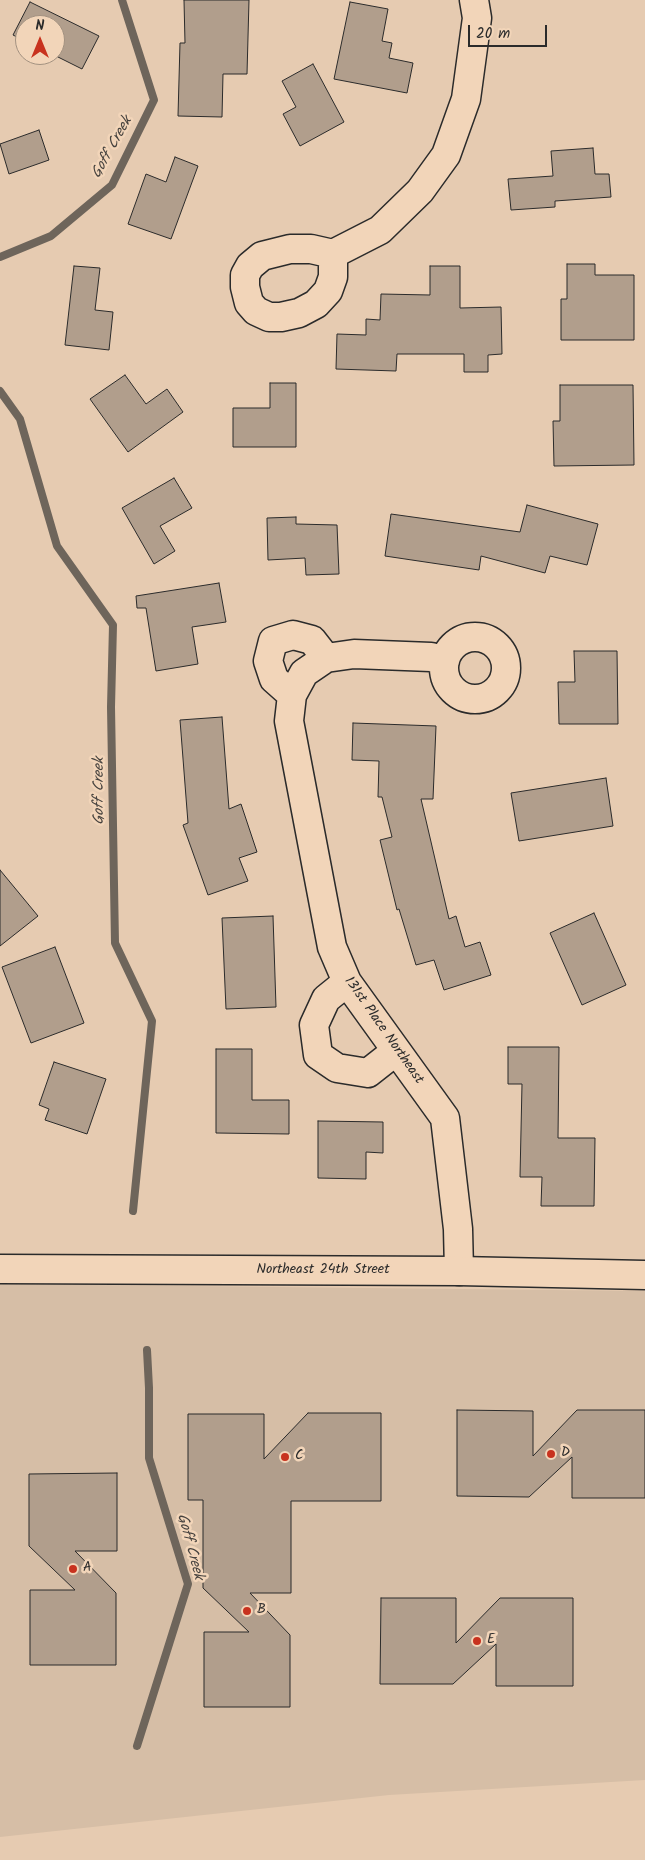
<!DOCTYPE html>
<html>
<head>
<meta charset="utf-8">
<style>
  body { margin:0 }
  #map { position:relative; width:645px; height:1860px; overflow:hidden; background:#e6cbb1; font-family:Kalam,sans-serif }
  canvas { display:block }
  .north { position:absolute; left:15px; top:15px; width:50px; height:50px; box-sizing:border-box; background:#f2d5b9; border:1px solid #a29180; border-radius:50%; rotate:0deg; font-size:14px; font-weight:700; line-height:20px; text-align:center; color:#2b2b2b }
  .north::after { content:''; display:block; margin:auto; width:18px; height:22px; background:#c8321e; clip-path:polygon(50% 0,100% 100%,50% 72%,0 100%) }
  .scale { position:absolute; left:468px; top:25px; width:79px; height:22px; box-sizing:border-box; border:2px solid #2b2b2b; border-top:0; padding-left:6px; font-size:15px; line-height:18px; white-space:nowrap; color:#2b2b2b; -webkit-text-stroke:4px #f2d5b9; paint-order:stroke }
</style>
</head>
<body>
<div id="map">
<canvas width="645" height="1860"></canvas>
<div class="north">N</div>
<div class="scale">20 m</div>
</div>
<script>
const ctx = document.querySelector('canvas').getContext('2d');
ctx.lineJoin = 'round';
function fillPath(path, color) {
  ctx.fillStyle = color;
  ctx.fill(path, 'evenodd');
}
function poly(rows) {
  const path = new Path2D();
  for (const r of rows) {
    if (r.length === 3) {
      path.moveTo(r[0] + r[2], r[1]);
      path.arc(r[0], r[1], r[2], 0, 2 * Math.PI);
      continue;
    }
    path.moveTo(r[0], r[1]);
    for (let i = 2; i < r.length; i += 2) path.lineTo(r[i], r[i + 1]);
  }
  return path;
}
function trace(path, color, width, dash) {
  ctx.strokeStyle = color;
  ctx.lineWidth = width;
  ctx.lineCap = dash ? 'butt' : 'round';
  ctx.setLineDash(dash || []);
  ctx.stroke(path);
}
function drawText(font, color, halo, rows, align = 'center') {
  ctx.font = font + ' Kalam,sans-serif';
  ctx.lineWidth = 5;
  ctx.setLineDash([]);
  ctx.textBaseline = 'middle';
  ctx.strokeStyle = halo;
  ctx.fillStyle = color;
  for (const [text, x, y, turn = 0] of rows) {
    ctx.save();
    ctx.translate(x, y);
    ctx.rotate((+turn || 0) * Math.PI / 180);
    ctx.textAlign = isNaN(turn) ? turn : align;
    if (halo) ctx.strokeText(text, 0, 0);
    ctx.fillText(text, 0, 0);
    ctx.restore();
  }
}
const built = poly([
  [0,1284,645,1291,645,1780,389,1795,0,1837]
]);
const stream = poly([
  [0,257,51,236,112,185,154,100,122,0],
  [0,391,20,419,57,546,113,625,111,707,115,943,152,1021,133,1211],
  [137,1746,188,1584,149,1458,149,1388,147,1350]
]);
const building = poly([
  [184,0,249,0,247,74,223,74,222,117,178,116,180,43,185,43,184,0],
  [30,2,99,36,82,69,54,55,55,55,55,25,25,25,25,41,13,35,30,2],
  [350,2,388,9,382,41,392,43,389,58,413,63,407,93,334,79,350,2],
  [313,64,344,122,300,146,283,114,296,107,282,81,313,64],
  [39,130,49,160,9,174,0,144,39,130],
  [593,148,595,174,609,174,611,197,555,201,555,207,511,210,508,179,553,176,551,151,593,148],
  [175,157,198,166,171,239,128,224,146,174,166,182,175,157],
  [567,264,595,264,595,275,634,275,634,340,561,340,561,299,567,299,567,264],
  [74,266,100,268,95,310,113,312,109,350,65,345,74,266],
  [430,266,460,266,460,308,501,307,502,354,488,355,488,372,464,372,464,354,397,354,396,371,336,369,337,334,366,335,366,319,380,320,381,294,430,295,430,266],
  [125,375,146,404,167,389,183,412,128,452,90,399,125,375],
  [270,383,296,383,296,447,233,447,233,408,270,408,270,383],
  [560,385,633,385,634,465,554,466,553,421,560,421,560,385],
  [174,478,192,508,160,526,175,551,154,564,122,508,174,478],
  [527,505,598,524,587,565,550,556,545,573,481,556,479,570,385,556,391,514,520,532,527,505],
  [296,517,296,524,337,525,339,574,306,575,305,558,268,560,267,518,296,517],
  [219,583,226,622,192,627,198,664,156,671,146,608,137,608,136,596,219,583],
  [574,651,617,651,618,724,559,724,558,682,575,682,574,651],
  [222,717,229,809,241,804,257,852,239,858,248,881,208,895,183,825,188,823,180,720,222,717],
  [353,723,436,726,433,799,421,799,449,919,456,916,465,947,480,942,491,975,444,990,434,960,416,965,399,909,397,910,380,840,392,837,382,797,378,797,379,761,352,760,353,723],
  [606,778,613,826,519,841,511,793,606,778],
  [0,870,38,916,0,946,0,870],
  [594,913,626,985,582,1005,550,933,594,913],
  [273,916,276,1007,226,1009,222,918,273,916],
  [55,947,84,1023,31,1043,2,967,55,947],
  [508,1047,559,1047,558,1138,595,1138,594,1206,541,1206,542,1177,520,1177,522,1084,508,1084,508,1047],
  [216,1049,252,1049,252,1100,289,1100,289,1134,216,1133,216,1049],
  [54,1062,106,1079,87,1134,45,1120,49,1109,39,1105,54,1062],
  [318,1121,383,1122,383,1153,366,1152,366,1179,318,1178,318,1121],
  [457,1410,533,1411,533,1456,577,1410,645,1410,645,1498,572,1498,572,1457,529,1497,457,1496,457,1410],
  [308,1413,381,1413,381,1501,291,1501,291,1593,250,1593,290,1635,290,1707,204,1707,204,1632,249,1632,203,1588,203,1500,188,1500,188,1414,264,1414,264,1459,308,1413],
  [117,1473,117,1551,75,1551,116,1593,116,1665,30,1665,30,1590,75,1590,29,1546,29,1474,117,1473],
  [381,1598,456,1598,456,1643,500,1598,573,1598,573,1686,496,1686,496,1644,453,1684,380,1684,381,1598]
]);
const street = poly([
  [333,254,333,277,328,291,316,304,299,313,281,317,269,317,256,311,249,303,245,287,245,275,250,266,262,256,290,249,311,249,333,254,380,230,420,191,446,155,466,99,477,18,474,0],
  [475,668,31],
  [445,661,431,657,354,654,326,658,304,673,292,695,289,721,332,947,347,982,445,1118,458,1229,459,1271],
  [292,695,274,679,268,661,273,641,293,635,312,640,326,658],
  [347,982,326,999,314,1025,318,1055,337,1068,368,1073,396,1051]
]);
const secondary = poly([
  [0,1269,459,1271,645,1275]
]);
const markers = [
  [551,1454,5,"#c8321e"],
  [285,1457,5,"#c8321e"],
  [73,1569,5,"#c8321e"],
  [247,1611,5,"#c8321e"],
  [477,1641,5,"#c8321e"]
];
const streetNames = [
  ["131st Place Northeast",383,1031,55],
  ["Northeast 24th Street",323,1271]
];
const poiNames = [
  ["D",561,1454],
  ["C",295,1457],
  ["A",83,1569],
  ["B",257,1611],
  ["E",487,1641]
];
const waterNames = [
  ["Goff Creek",113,148,-61],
  ["Goff Creek",100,791,-90],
  ["Goff Creek",189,1547,75]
];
fillPath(built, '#d6bea6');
trace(stream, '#6e655b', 8);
fillPath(building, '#b19e8c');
trace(building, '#2b2b2b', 1);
trace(street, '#2b2b2b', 31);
trace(secondary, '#2b2b2b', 31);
trace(street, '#f2d5b9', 28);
trace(secondary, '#f2d5b9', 28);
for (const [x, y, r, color] of markers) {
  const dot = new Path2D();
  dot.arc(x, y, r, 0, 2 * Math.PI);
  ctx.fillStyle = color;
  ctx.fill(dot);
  trace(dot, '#f2d5b9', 2);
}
drawText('14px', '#2b2b2b', '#f2d5b9', streetNames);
drawText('14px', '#2b2b2b', '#f2d5b9', poiNames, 'left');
drawText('italic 15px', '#47433f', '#f2d5b9', waterNames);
</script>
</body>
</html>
